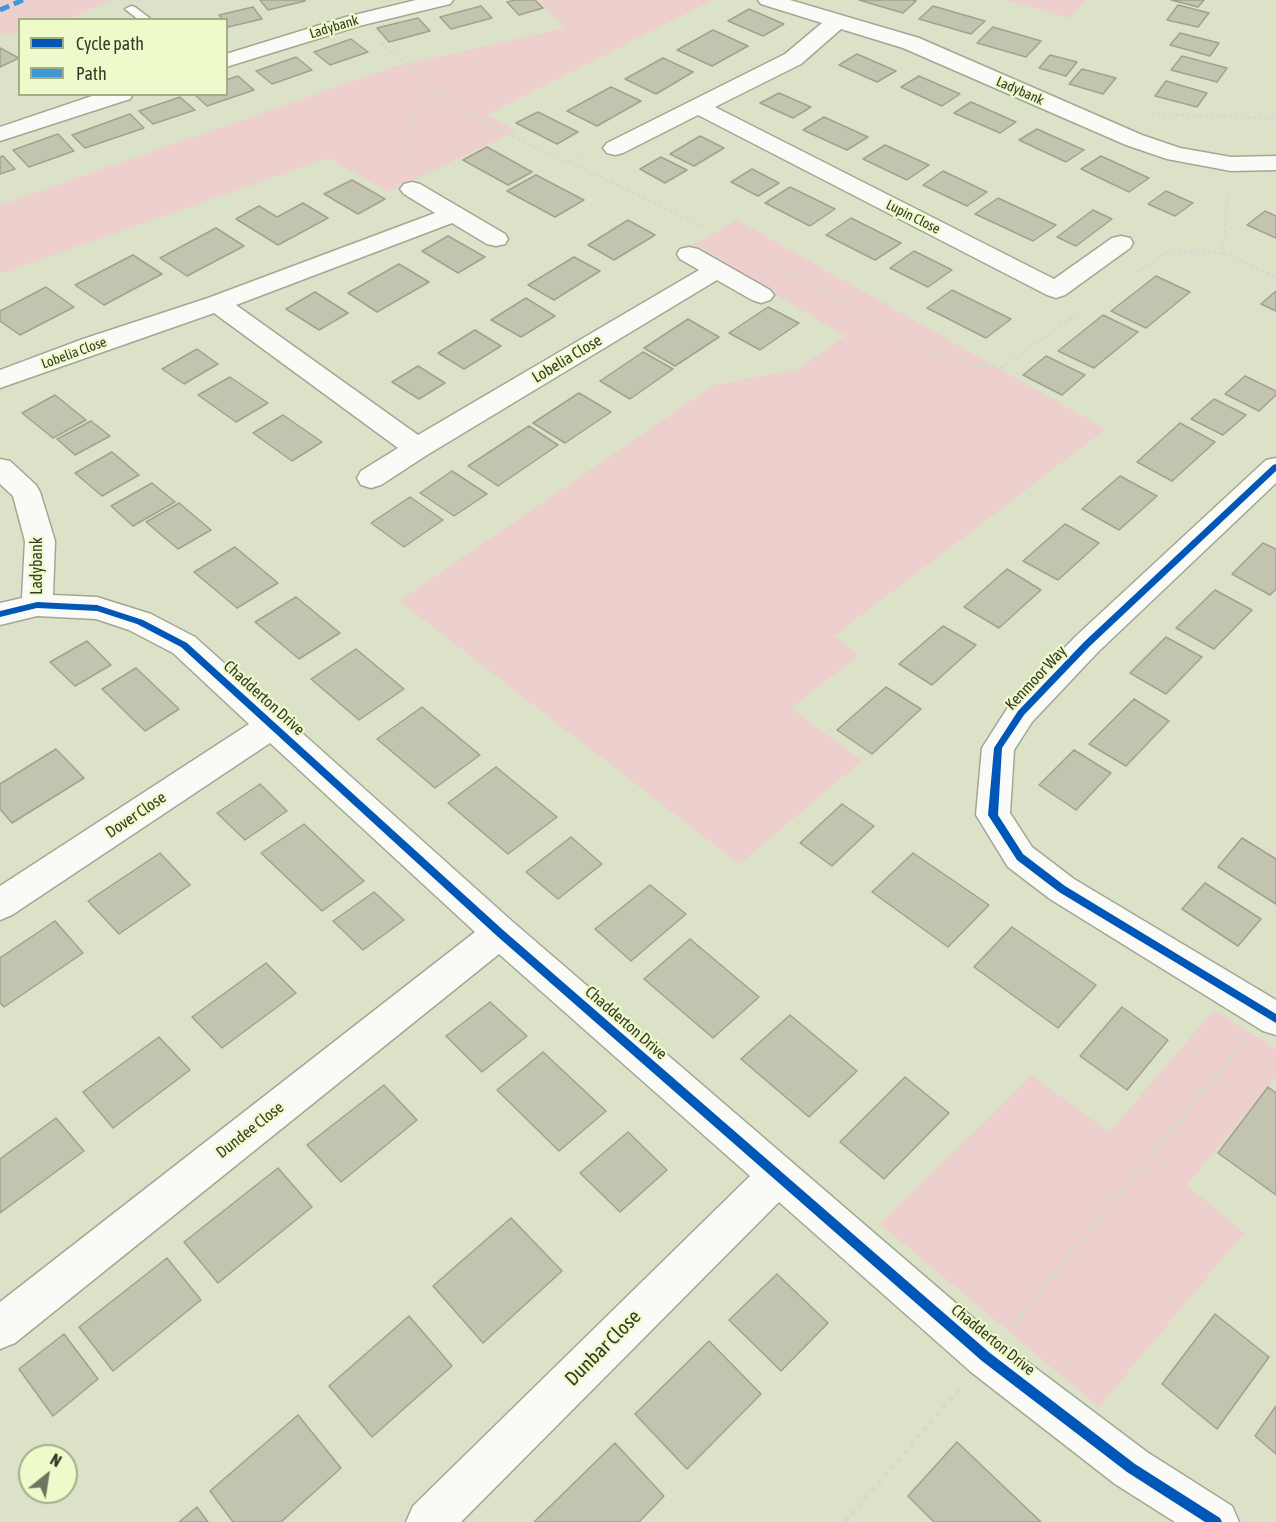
<!DOCTYPE html>
<html>
<head>
<meta charset="utf-8">
<style>
  body { margin:0 }
  #map { position:relative; width:1276px; height:1522px; overflow:hidden; background:#dbe2c8; font-family:"Asap Condensed",sans-serif }
  canvas { display:block }
  .legend { position:absolute; left:18px; top:18px; width:210px; height:78px; box-sizing:border-box; background:#eefaca; border:2px solid #a4ad89; margin:0; padding:8px 10px; list-style:none; font-size:18px; color:#363a27 }
  .legend li { display:flex; align-items:center; gap:12px; height:30px }
  .legend b { width:30px; border:2px solid #a4ad89 }
  .north { position:absolute; left:18px; top:1444px; width:60px; height:60px; box-sizing:border-box; background:#eefaca; border:2px solid #a4ad89; border-radius:50%; rotate:30deg; font-size:16px; font-weight:700; line-height:24px; text-align:center; color:#363a27 }
  .north::after { content:''; display:block; margin:auto; width:21px; height:27px; background:#70755f; clip-path:polygon(50% 0,100% 100%,50% 72%,0 100%) }
</style>
</head>
<body>
<div id="map">
<canvas width="1276" height="1522"></canvas>
<ul class="legend">
<li><b style="height:8px;background:#0057b8"></b>Cycle path</li>
<li><b style="height:8px;background:#3e98d6"></b>Path</li>
</ul>
<div class="north">N</div>
</div>
<script>
const ctx = document.querySelector('canvas').getContext('2d');
ctx.lineJoin = 'round';
function fillPath(path, color) {
  ctx.fillStyle = color;
  ctx.fill(path, 'evenodd');
}
function poly(rows) {
  const path = new Path2D();
  for (const r of rows) {
    path.moveTo(r[0], r[1]);
    for (let i = 2; i < r.length; i += 2) path.lineTo(r[i], r[i + 1]);
  }
  return path;
}
function trace(path, color, width, dash) {
  ctx.strokeStyle = color;
  ctx.lineWidth = width;
  ctx.lineCap = dash ? 'butt' : 'round';
  ctx.setLineDash(dash || []);
  ctx.stroke(path);
}
function drawText(font, color, halo, rows, align = 'center') {
  ctx.font = font + ' "Asap Condensed",sans-serif';
  ctx.lineWidth = 4.5;
  ctx.setLineDash([]);
  ctx.textBaseline = 'middle';
  ctx.strokeStyle = halo;
  ctx.fillStyle = color;
  for (const [text, x, y, turn = 0] of rows) {
    ctx.save();
    ctx.translate(x, y);
    ctx.rotate((+turn || 0) * Math.PI / 180);
    ctx.textAlign = isNaN(turn) ? turn : align;
    if (halo) ctx.strokeText(text, 0, 0);
    ctx.fillText(text, 0, 0);
    ctx.restore();
  }
}
const green = poly([
  [0,0,111,0,69,19,20,20,19,37,8,32,0,35],
  [538,0,713,0,487,115,516,131,388,192,328,158,0,274,0,205,393,67,565,28],
  [1004,0,1086,0,1069,18],
  [737,220,1106,429,834,636,859,655,791,708,862,761,739,864,399,601,714,385,798,369,845,336,693,245],
  [1214,1010,1276,1049,1276,1077,1187,1185,1244,1233,1099,1407,880,1224,1032,1075,1109,1132]
]);
const building = poly([
  [260,0,305,0,305,1,268,10,260,0],
  [515,0,535,0,543,8,519,15,507,2,515,0],
  [859,0,913,0,916,1,903,13,859,0],
  [1171,0,1204,0,1198,7,1171,0],
  [1178,5,1209,13,1198,27,1167,20,1178,5],
  [481,6,492,18,451,29,440,17,481,6],
  [933,6,985,21,971,34,919,19,933,6],
  [253,7,262,19,228,27,226,20,223,20,219,15,253,7],
  [749,9,784,24,763,36,728,21,749,9],
  [418,18,430,31,389,42,377,28,418,18],
  [993,27,1041,41,1026,57,977,43,993,27],
  [713,30,748,46,712,66,677,50,713,30],
  [1180,33,1219,43,1210,56,1170,45,1180,33],
  [351,39,368,52,330,65,314,52,351,39],
  [0,48,19,58,0,67,0,48],
  [857,54,896,71,877,82,839,65,857,54],
  [1050,55,1077,62,1066,76,1039,68,1050,55],
  [1182,56,1227,68,1217,82,1171,70,1182,56],
  [296,57,312,70,272,84,256,71,296,57],
  [663,58,693,72,656,94,625,79,663,58],
  [1082,69,1116,78,1103,94,1069,84,1082,69],
  [238,76,254,90,207,106,194,94,226,94,226,80,238,76],
  [919,76,960,94,942,106,901,87,919,76],
  [1166,81,1207,93,1197,107,1155,96,1166,81],
  [611,87,641,101,597,126,567,111,611,87],
  [779,93,811,107,793,118,760,103,779,93],
  [180,97,195,110,153,124,139,111,180,97],
  [971,102,1016,122,1000,133,954,113,971,102],
  [538,112,578,132,557,144,516,123,538,112],
  [130,114,144,128,85,148,72,135,130,114],
  [824,117,868,137,847,150,803,130,824,117],
  [1037,129,1084,150,1066,162,1019,140,1037,129],
  [58,134,74,151,29,167,13,150,58,134],
  [700,136,724,148,694,166,670,154,700,136],
  [885,145,929,165,907,180,863,159,885,145],
  [487,147,532,172,508,185,463,160,487,147],
  [3,156,15,169,0,174,0,157,3,156],
  [1101,156,1149,178,1129,192,1081,169,1101,156],
  [661,157,687,170,665,183,640,169,661,157],
  [752,169,779,183,758,196,731,182,752,169],
  [943,171,987,192,967,206,923,185,943,171],
  [536,175,584,200,555,217,507,191,536,175],
  [352,180,385,199,358,214,324,194,352,180],
  [790,187,835,209,810,226,765,203,790,187],
  [1166,191,1193,203,1175,216,1148,204,1166,191],
  [998,198,1056,225,1033,241,975,214,998,198],
  [303,203,328,218,278,245,236,219,259,206,277,217,303,203],
  [1093,210,1112,219,1076,246,1057,237,1093,210],
  [1265,211,1276,216,1276,238,1247,225,1265,211],
  [851,218,901,243,875,260,826,235,851,218],
  [628,220,655,235,614,260,588,245,628,220],
  [216,228,244,246,187,276,160,258,216,228],
  [448,236,485,257,458,273,422,251,448,236],
  [914,251,952,270,928,287,890,268,914,251],
  [133,255,162,274,104,305,75,285,133,255],
  [574,257,600,271,554,300,528,285,574,257],
  [399,264,429,282,377,312,348,293,399,264],
  [1156,276,1190,292,1146,328,1111,311,1156,276],
  [46,287,74,307,20,335,0,321,0,311,46,287],
  [952,290,1011,319,986,338,927,308,952,290],
  [1276,291,1276,311,1261,304,1276,291],
  [315,292,348,313,319,330,286,309,315,292],
  [526,298,555,316,521,337,491,320,526,298],
  [768,307,799,323,760,350,729,333,768,307],
  [1103,315,1138,332,1094,368,1058,351,1103,315],
  [688,319,719,337,675,366,644,348,688,319],
  [475,330,501,346,464,369,438,353,475,330],
  [197,349,218,364,184,384,162,369,197,349],
  [643,352,673,369,630,399,600,381,643,352],
  [1046,356,1085,375,1062,395,1023,375,1046,356],
  [418,366,445,383,419,399,392,382,418,366],
  [1245,376,1276,391,1276,395,1259,411,1225,394,1245,376],
  [230,377,268,403,236,422,198,395,230,377],
  [579,393,611,412,565,443,533,423,579,393],
  [55,395,86,420,53,438,22,413,55,395],
  [1214,399,1246,415,1223,435,1191,419,1214,399],
  [283,415,322,442,292,461,253,433,283,415],
  [91,421,110,436,75,455,57,439,91,421],
  [1180,423,1215,442,1172,481,1137,462,1180,423],
  [529,426,558,445,498,486,468,466,529,426],
  [112,452,139,475,102,496,75,473,112,452],
  [452,471,487,494,454,516,420,493,452,471],
  [1120,476,1157,496,1119,530,1082,509,1120,476],
  [152,483,175,502,133,526,111,506,152,483],
  [410,497,443,520,404,547,371,523,410,497],
  [179,503,211,530,178,549,146,522,179,503],
  [1065,524,1099,543,1058,580,1023,561,1065,524],
  [1263,543,1276,549,1276,589,1270,595,1232,574,1263,543],
  [235,547,278,583,237,608,194,572,235,547],
  [1007,569,1041,590,999,628,964,607,1007,569],
  [1215,590,1252,610,1214,649,1176,628,1215,590],
  [296,597,340,633,299,659,255,622,296,597],
  [943,626,976,645,932,685,899,664,943,626],
  [1166,637,1202,657,1166,694,1130,673,1166,637],
  [87,641,111,665,75,686,50,662,87,641],
  [356,649,404,689,359,720,311,679,356,649],
  [136,668,179,709,145,731,102,689,136,668],
  [886,687,921,709,872,754,837,730,886,687],
  [1134,699,1169,721,1126,766,1089,744,1134,699],
  [422,707,480,755,435,788,377,739,422,707],
  [56,749,84,778,12,823,0,809,0,784,56,749],
  [1074,750,1111,773,1076,810,1039,785,1074,750],
  [496,767,557,817,508,854,448,803,496,767],
  [260,784,287,811,245,840,217,813,260,784],
  [842,804,874,826,832,866,800,843,842,804],
  [304,824,364,881,322,911,261,853,304,824],
  [571,837,602,864,558,899,526,872,571,837],
  [1242,838,1276,859,1276,904,1218,867,1242,838],
  [160,853,190,885,119,934,88,901,160,853],
  [913,853,989,905,948,947,872,892,913,853],
  [1205,883,1261,919,1238,946,1182,909,1205,883],
  [650,885,686,914,631,961,595,929,650,885],
  [374,892,404,920,363,950,333,921,374,892],
  [55,921,83,953,4,1007,0,1003,0,958,55,921],
  [1012,927,1096,985,1058,1028,974,967,1012,927],
  [690,939,759,997,713,1038,644,979,690,939],
  [266,963,296,993,222,1048,192,1017,266,963],
  [490,1002,527,1036,482,1072,446,1036,490,1002],
  [1122,1007,1168,1040,1127,1090,1080,1056,1122,1007],
  [790,1015,857,1071,809,1117,741,1059,790,1015],
  [159,1037,190,1070,113,1128,83,1092,159,1037],
  [543,1052,606,1111,559,1151,497,1090,543,1052],
  [905,1077,949,1113,884,1179,840,1142,905,1077],
  [384,1085,417,1120,341,1182,307,1145,384,1085],
  [1268,1087,1276,1093,1276,1195,1218,1153,1268,1087],
  [56,1118,84,1151,0,1213,0,1159,56,1118],
  [628,1132,667,1170,620,1212,580,1173,628,1132],
  [278,1168,312,1207,218,1283,184,1242,278,1168],
  [511,1218,562,1271,483,1343,433,1286,511,1218],
  [167,1258,201,1300,113,1371,79,1327,167,1258],
  [777,1274,828,1323,781,1371,729,1320,777,1274],
  [1215,1314,1269,1357,1217,1429,1162,1384,1215,1314],
  [409,1316,452,1366,372,1437,329,1386,409,1316],
  [64,1334,98,1379,53,1416,19,1369,64,1334],
  [709,1341,761,1394,687,1469,635,1414,709,1341],
  [1276,1406,1276,1454,1255,1436,1276,1406],
  [298,1415,341,1468,281,1522,233,1522,210,1491,298,1415],
  [957,1442,1041,1522,934,1522,908,1496,957,1442],
  [615,1443,664,1496,639,1522,534,1522,615,1443],
  [197,1507,208,1522,179,1522,197,1507]
]);
const pathFar1 = poly([
  [381,43,464,113,703,226],
  [1151,114,1276,118],
  [569,162,584,155],
  [410,164,407,138,416,114,439,92],
  [1223,253,1276,277],
  [778,267,939,355,975,365,1002,367,1076,315],
  [1136,273,1165,253,1223,253,1228,192]
]);
const path = poly([
  [1013,1325,1243,1042],
  [845,1522,960,1388]
]);
const service = poly([
  [131,6,135,7,152,20,139,20,125,9,131,6]
]);
const minor = poly([
  [416,0,453,0,450,4,359,26,226,67,226,54,346,17,416,0],
  [758,0,790,0,919,38,1142,135,1180,148,1231,157,1276,156,1276,170,1231,171,1167,159,1126,145,903,48,841,29,801,64,715,107,1054,279,1112,238,1121,236,1130,238,1133,243,1130,248,1065,295,1056,298,1047,295,698,115,623,153,615,155,607,153,603,148,607,143,785,54,822,23,761,4,758,0],
  [98,94,133,94,130,99,0,141,0,127,98,94],
  [412,182,420,184,505,234,508,239,505,244,496,246,487,244,452,223,236,305,418,435,699,270,680,259,677,254,680,249,689,247,698,249,770,290,774,295,770,300,761,303,752,300,717,280,427,455,381,485,371,488,361,485,357,478,361,471,398,448,214,313,0,388,0,370,83,339,208,298,435,213,404,194,400,189,404,184,412,182],
  [1276,458,1276,483,1098,652,1032,722,1014,750,1010,813,1032,847,1074,879,1276,1000,1276,1035,1263,1031,1050,899,1008,867,976,815,982,748,1010,704,1076,636,1266,460,1276,458],
  [0,459,10,461,36,485,40,492,55,541,53,595,97,597,151,614,195,637,513,922,1001,1342,1147,1452,1232,1506,1239,1522,1175,1522,1115,1484,971,1372,779,1202,461,1522,406,1522,413,1506,750,1176,499,954,15,1343,0,1349,0,1302,475,932,270,743,12,915,0,920,0,886,249,724,173,653,129,630,96,619,37,616,0,625,0,603,22,598,25,541,13,496,0,484,0,459]
]);
const quiet = poly([
  [0,10,23,0]
]);
const cycleway = poly([
  [1276,464,1276,471,1090,646,1024,715,1002,748,998,815,1023,854,1065,886,1276,1014,1276,1023,1059,892,1017,860,988,815,994,748,1018,711,1084,642,1273,465,1276,464],
  [37,602,97,605,143,620,187,643,503,930,990,1353,1135,1464,1220,1518,1222,1522,1205,1522,1127,1472,982,1361,497,936,181,647,137,624,97,611,37,608,0,617,0,611,37,602]
]);
const farStreetnames = [
  ["Ladybank",334,27,-17],
  ["Ladybank",1020,91,24],
  ["Lupin Close",913,217,27],
  ["Lobelia Close",74,353,-20]
];
const streetNames = [
  ["Lobelia Close",567,359,-31],
  ["Ladybank",37,566,-90],
  ["Kenmoor Way",1036,678,-47],
  ["Chadderton Drive",264,698,42],
  ["Dover Close",136,815,-34],
  ["Chadderton Drive",626,1023,41],
  ["Dundee Close",250,1130,-38],
  ["Chadderton Drive",993,1340,39]
];
const nearStreetnames = [
  ["Dunbar Close",603,1348,-45]
];
fillPath(green, '#edd0ce');
fillPath(building, '#c3c4b0');
trace(building, '#a1a28e', 1.5);
trace(service, '#a2a793', 3);
trace(minor, '#a2a793', 3);
trace(pathFar1, '#d7d9d0', 3, [3, 3]);
trace(path, '#d7d9d0', 4.5, [5, 5]);
fillPath(service, '#fafbf7');
fillPath(minor, '#fafbf7');
trace(quiet, '#3e98d6', 5, [10, 5]);
fillPath(cycleway, '#0057b8');
drawText('14px', '#363a27', '#eefaca', farStreetnames);
drawText('16px', '#363a27', '#eefaca', streetNames);
drawText('20px', '#363a27', '#eefaca', nearStreetnames);
</script>
</body>
</html>
